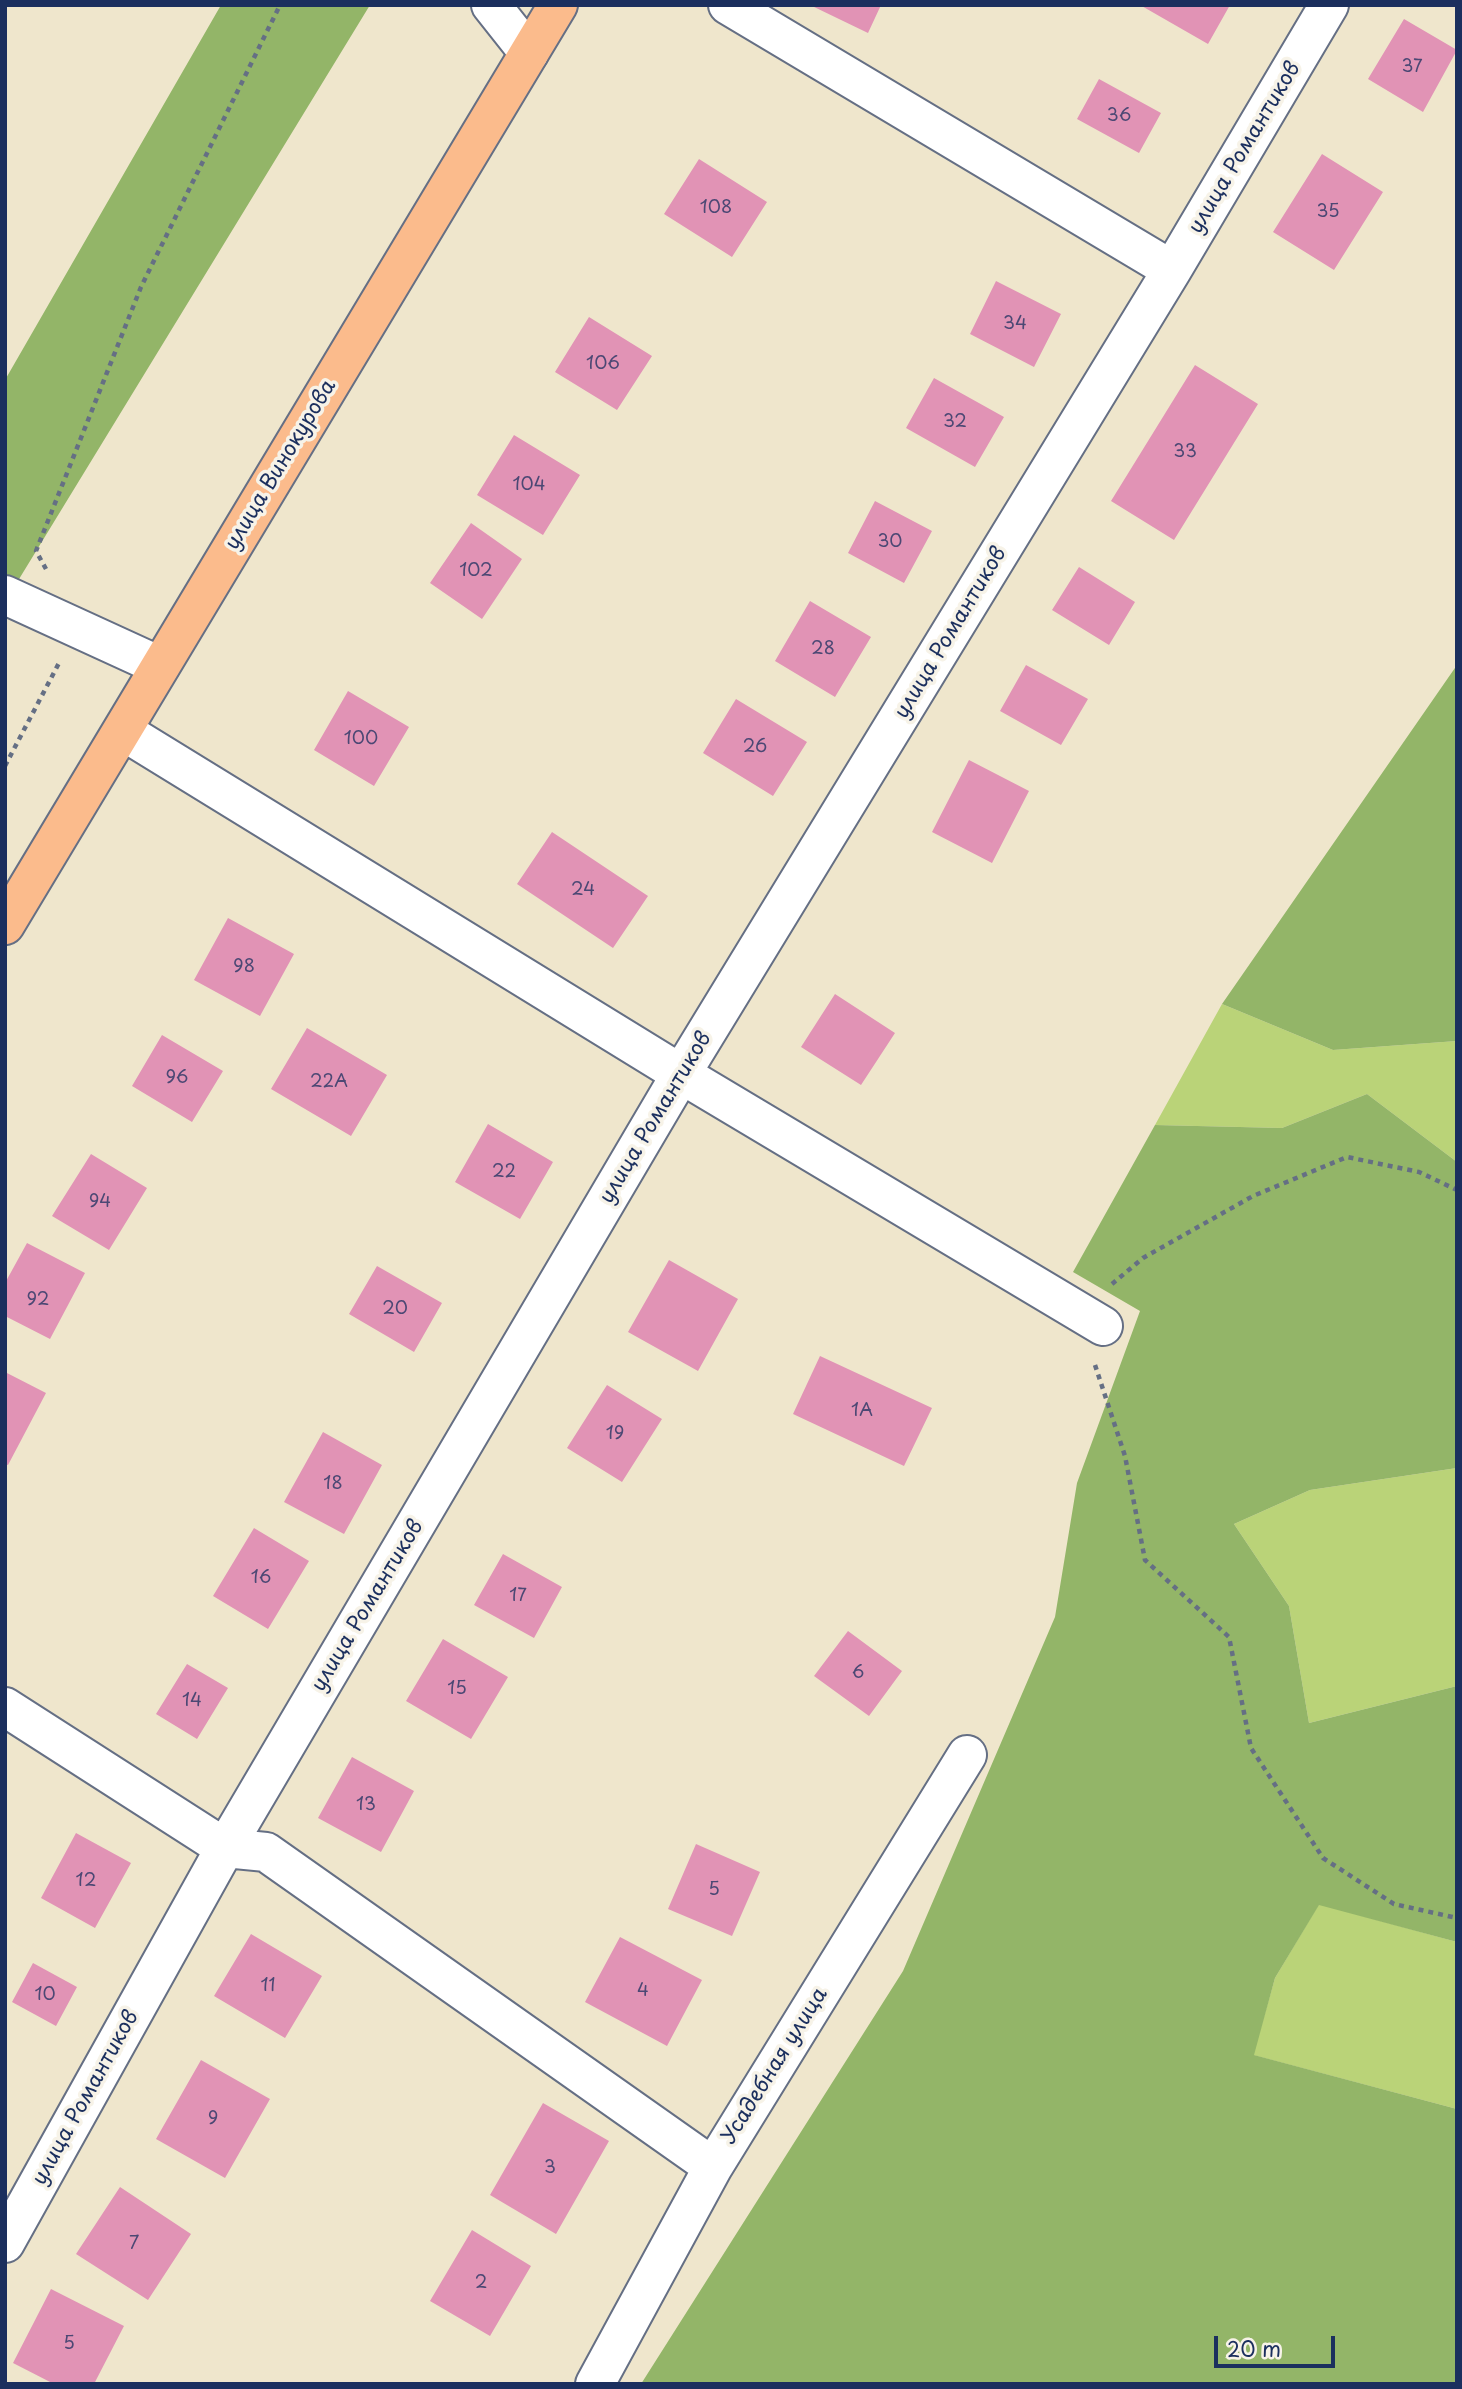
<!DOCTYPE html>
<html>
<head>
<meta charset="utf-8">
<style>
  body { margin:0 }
  #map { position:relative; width:1462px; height:2389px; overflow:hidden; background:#efe6cc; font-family:"Playpen Sans",sans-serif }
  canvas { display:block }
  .frame { position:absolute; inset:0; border:7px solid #1b2f5e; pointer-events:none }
  .scale { position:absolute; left:1214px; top:2336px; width:121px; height:32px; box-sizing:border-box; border:4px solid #1b2f5e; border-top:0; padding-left:9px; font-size:21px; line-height:24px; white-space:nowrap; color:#1b2f5e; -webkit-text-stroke:5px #f7f3e8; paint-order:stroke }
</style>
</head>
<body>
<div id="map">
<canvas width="1462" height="2389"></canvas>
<div class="frame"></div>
<div class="scale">20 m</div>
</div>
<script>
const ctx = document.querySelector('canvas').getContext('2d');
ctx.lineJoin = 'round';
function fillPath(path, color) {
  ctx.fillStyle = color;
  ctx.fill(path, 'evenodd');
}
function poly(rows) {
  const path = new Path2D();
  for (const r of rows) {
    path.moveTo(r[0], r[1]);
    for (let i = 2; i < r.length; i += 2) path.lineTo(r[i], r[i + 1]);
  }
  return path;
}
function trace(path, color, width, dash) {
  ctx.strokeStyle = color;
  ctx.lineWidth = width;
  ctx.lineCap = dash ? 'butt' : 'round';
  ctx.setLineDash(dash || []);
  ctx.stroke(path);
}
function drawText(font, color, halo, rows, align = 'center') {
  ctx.font = font + ' "Playpen Sans",sans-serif';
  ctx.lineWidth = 7;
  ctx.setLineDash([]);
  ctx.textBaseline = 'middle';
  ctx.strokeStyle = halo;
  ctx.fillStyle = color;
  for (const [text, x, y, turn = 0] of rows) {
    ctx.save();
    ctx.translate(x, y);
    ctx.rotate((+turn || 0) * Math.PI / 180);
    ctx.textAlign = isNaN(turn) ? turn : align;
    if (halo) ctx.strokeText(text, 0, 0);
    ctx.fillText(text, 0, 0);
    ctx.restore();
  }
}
const green = poly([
  [1222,1004,1333,1050,1457,1041,1457,1162,1367,1094,1282,1128,1155,1125],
  [1457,1468,1457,1686,1309,1723,1289,1606,1234,1524,1310,1490],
  [1319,1904,1457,1942,1457,2109,1253,2055,1275,1978]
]);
const forest = poly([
  [221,5,370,5,5,602,5,380],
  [1457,665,1457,1041,1333,1050,1222,1004],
  [1367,1094,1457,1162,1457,1468,1310,1490,1234,1524,1289,1606,1309,1723,1457,1686,1457,1942,1319,1905,1275,1978,1254,2055,1457,2109,1457,2384,641,2384,903,1971,1055,1617,1077,1483,1140,1311,1073,1272,1155,1125,1282,1128]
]);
const building = poly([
  [810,5,881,5,868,33],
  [1140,5,1230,5,1208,44],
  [1404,19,1457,50,1423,112,1368,79],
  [1099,79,1161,113,1139,153,1077,119],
  [1322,154,1383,192,1334,270,1273,232],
  [699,159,767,202,732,257,664,214],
  [996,281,1061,314,1034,367,970,334],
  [589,317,652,356,617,410,555,372],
  [1195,365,1258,404,1174,540,1111,501],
  [934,378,1004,417,975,467,906,428],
  [514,435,580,475,543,535,477,495],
  [875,501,932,531,904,583,848,553],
  [471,523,522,559,482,619,430,583],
  [1079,567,1135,602,1109,645,1052,610],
  [810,601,871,637,835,697,775,661],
  [1026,665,1088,699,1061,745,1000,711],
  [348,691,409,727,374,786,314,750],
  [736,699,807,742,773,796,703,753],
  [969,760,1029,791,992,863,932,832],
  [552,832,648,896,613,948,517,884],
  [228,918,294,954,260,1016,194,980],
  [835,994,895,1033,861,1085,801,1047],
  [307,1028,387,1075,351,1136,271,1089],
  [162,1035,223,1071,192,1122,132,1086],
  [488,1124,553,1162,520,1219,455,1182],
  [91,1154,147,1188,109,1250,52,1216],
  [27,1243,85,1273,50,1339,5,1316,5,1283],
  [669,1260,738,1299,698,1371,628,1332],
  [377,1266,442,1303,414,1352,349,1314],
  [820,1356,932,1408,904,1466,793,1414],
  [5,1372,46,1393,8,1465,5,1464],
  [607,1385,662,1419,622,1482,567,1448],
  [323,1432,382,1465,344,1534,284,1502],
  [254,1528,309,1561,268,1629,213,1596],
  [503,1554,562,1587,534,1638,474,1605],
  [848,1631,902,1671,869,1716,814,1676],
  [443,1639,508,1677,471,1739,406,1701],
  [187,1664,228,1688,197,1739,156,1714],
  [352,1757,414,1791,381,1852,318,1818],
  [76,1833,131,1863,95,1928,41,1898],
  [696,1844,760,1872,732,1936,668,1909],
  [251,1934,322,1976,285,2038,214,1996],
  [620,1937,702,1980,667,2046,585,2002],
  [33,1963,77,1987,56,2026,12,2002],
  [201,2060,270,2099,225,2178,156,2139],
  [543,2103,609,2141,556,2234,490,2195],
  [120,2187,191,2234,148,2300,76,2254],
  [472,2230,531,2266,490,2336,430,2301],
  [51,2289,124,2326,94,2384,54,2384,13,2363]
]);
const path = poly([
  [46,569,36,551,141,287,280,5],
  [5,766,59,663],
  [1112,1284,1143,1258,1253,1196,1347,1157,1419,1172,1457,1190],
  [1095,1365,1125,1456,1145,1560,1229,1637,1251,1748,1323,1858,1394,1904,1457,1918]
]);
const minor = poly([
  [491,5,529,53],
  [728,5,1172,270],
  [5,595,160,666],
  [123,731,681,1074,1103,1326],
  [5,1707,225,1848,266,1852,713,2167],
  [5,2243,225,1848,681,1074,1172,270,1329,5],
  [595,2384,713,2167,967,1755]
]);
const major = poly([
  [5,925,558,5]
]);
const numberNames = [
  ["37",1412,67],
  ["36",1119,116],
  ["108",716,208],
  ["35",1328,212],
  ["34",1015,324],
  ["106",603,364],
  ["32",955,422],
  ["33",1185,452],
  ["104",529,485],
  ["30",890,542],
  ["102",476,571],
  ["28",823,649],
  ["100",361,739],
  ["26",755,747],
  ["24",583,890],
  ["98",244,967],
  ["96",177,1078],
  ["22А",329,1082],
  ["22",504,1172],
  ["94",100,1202],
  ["92",38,1300],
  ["20",395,1309],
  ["1А",862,1411],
  ["19",615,1434],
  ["18",333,1484],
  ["16",261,1578],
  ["17",518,1596],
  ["6",858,1673],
  ["15",457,1689],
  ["14",192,1701],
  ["13",366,1805],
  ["12",86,1881],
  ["5",714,1890],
  ["11",268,1986],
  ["4",643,1991],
  ["10",45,1995],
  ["9",213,2119],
  ["3",550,2168],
  ["7",134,2244],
  ["2",481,2283],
  ["5",69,2344]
];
const streetNames = [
  ["улица Романтиков",1245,148,-59],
  ["улица Винокурова",281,465,-59],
  ["улица Романтиков",951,633,-59],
  ["улица Романтиков",656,1118,-59],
  ["улица Романтиков",368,1606,-59],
  ["Усадебная улица",775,2066,-58],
  ["улица Романтиков",86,2098,-61]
];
fillPath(green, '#bad378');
fillPath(forest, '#93b568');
fillPath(building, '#e193b5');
trace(minor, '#656f84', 42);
trace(major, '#656f84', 42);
trace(path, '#656f84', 4.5, [5, 5]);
trace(minor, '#fff', 38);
trace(major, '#fbbb8c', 38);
drawText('18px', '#4c4874', null, numberNames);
drawText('21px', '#1b2f5e', '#f7f3e8', streetNames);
</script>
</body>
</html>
